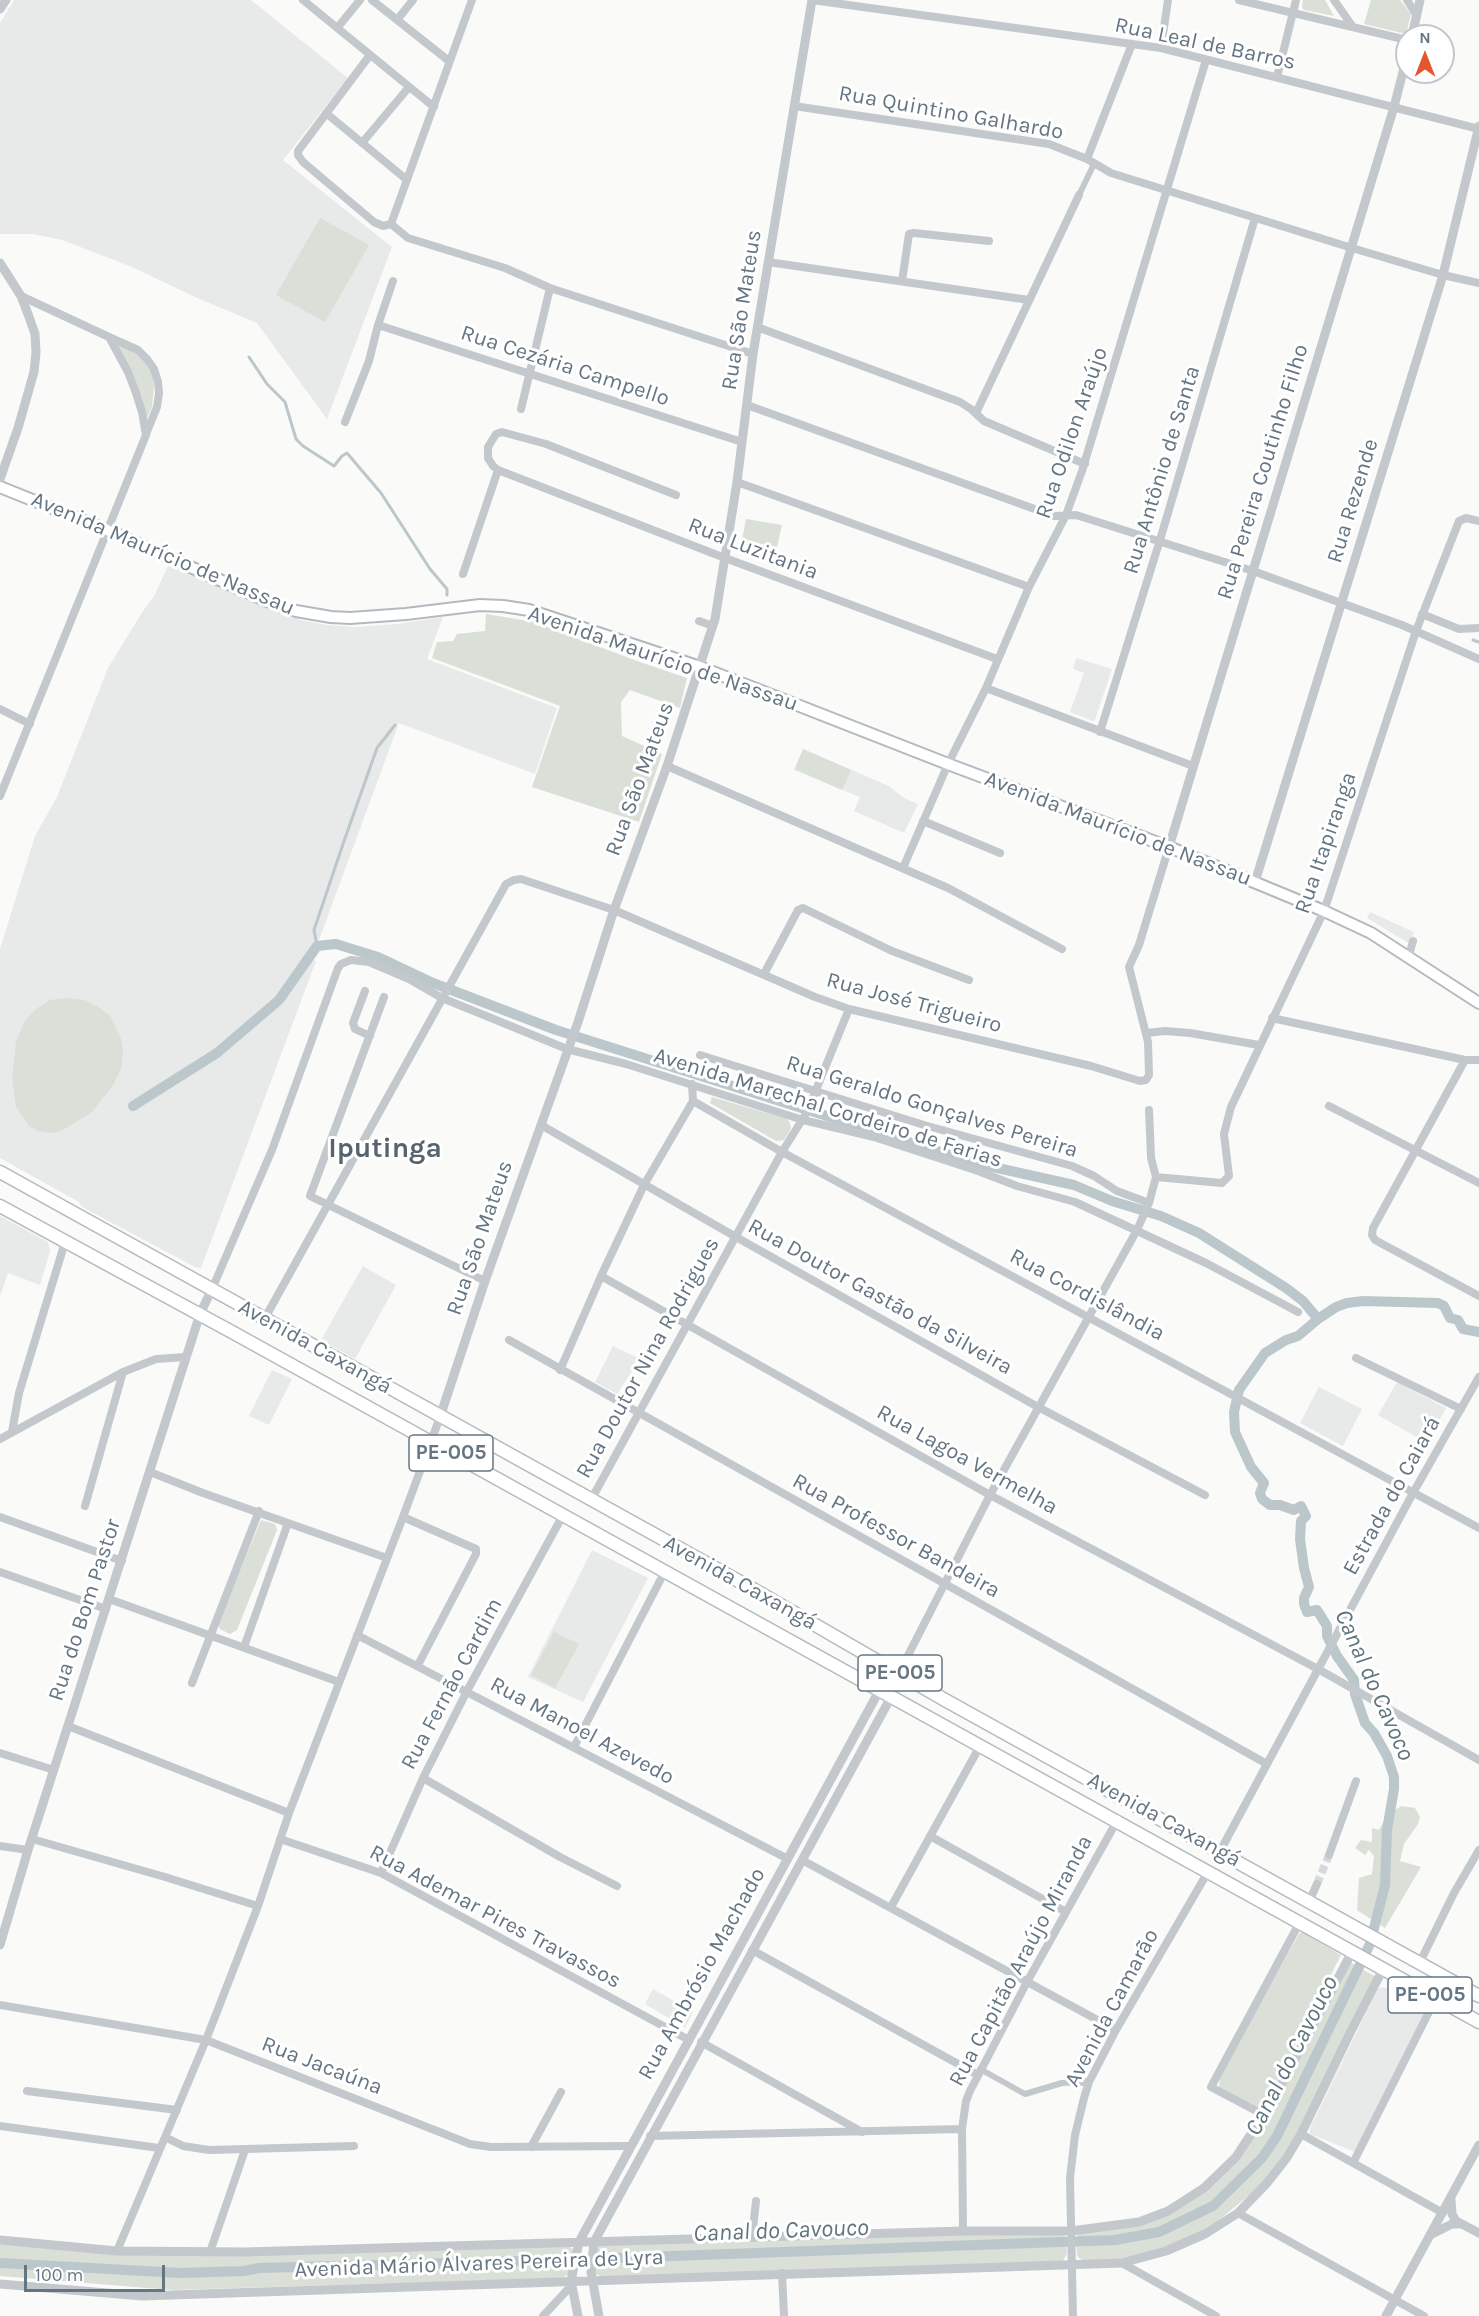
<!DOCTYPE html>
<html>
<head>
<meta charset="utf-8">
<style>
  body { margin:0 }
  #map { position:relative; width:1479px; height:2316px; overflow:hidden; background:#fafaf8; font-family:Karla,sans-serif }
  canvas { display:block }
  .north { position:absolute; left:1395px; top:24px; width:60px; height:60px; box-sizing:border-box; background:#fff; border:2px solid #c1c8cd; border-radius:50%; rotate:0deg; font-size:16px; font-weight:700; line-height:24px; text-align:center; color:#657683 }
  .north::after { content:''; display:block; margin:auto; width:21px; height:27px; background:#e4572e; clip-path:polygon(50% 0,100% 100%,50% 72%,0 100%) }
  .scale { position:absolute; left:24px; top:2265px; width:141px; height:27px; box-sizing:border-box; border:3px solid #657683; border-top:0; padding-left:8px; font-size:18px; line-height:21px; white-space:nowrap; color:#657683; -webkit-text-stroke:4px #fff; paint-order:stroke }
</style>
</head>
<body>
<div id="map">
<canvas width="1479" height="2316"></canvas>
<div class="north">N</div>
<div class="scale">100 m</div>
</div>
<script>
const ctx = document.querySelector('canvas').getContext('2d');
ctx.lineJoin = 'round';
function fillPath(path, color) {
  ctx.fillStyle = color;
  ctx.fill(path, 'evenodd');
}
function poly(rows) {
  const path = new Path2D();
  for (const r of rows) {
    path.moveTo(r[0], r[1]);
    for (let i = 2; i < r.length; i += 2) path.lineTo(r[i], r[i + 1]);
  }
  return path;
}
function trace(path, color, width, dash) {
  ctx.strokeStyle = color;
  ctx.lineWidth = width;
  ctx.lineCap = dash ? 'butt' : 'round';
  ctx.setLineDash(dash || []);
  ctx.stroke(path);
}
function drawText(font, color, halo, rows, align = 'center') {
  ctx.font = font + ' Karla,sans-serif';
  ctx.lineWidth = 6;
  ctx.setLineDash([]);
  ctx.textBaseline = 'middle';
  ctx.strokeStyle = halo;
  ctx.fillStyle = color;
  for (const [text, x, y, turn = 0] of rows) {
    ctx.save();
    ctx.translate(x, y);
    ctx.rotate((+turn || 0) * Math.PI / 180);
    ctx.textAlign = isNaN(turn) ? turn : align;
    if (halo) ctx.strokeText(text, 0, 0);
    ctx.fillText(text, 0, 0);
    ctx.restore();
  }
}
const built = poly([
  [14,0,251,0,348,78,283,160,392,247,327,419,257,323,197,298,130,266,62,240,33,234,0,234,0,23],
  [168,566,300,620,327,625,356,627,397,624,443,617,427,659,557,708,535,774,399,723,312,959,316,961,201,1268,195,1267,82,1207,79,1202,0,1158,0,949,35,836,57,797,108,668,143,611,154,596],
  [1076,658,1112,669,1095,720,1093,721,1070,712,1084,673,1073,669],
  [803,749,889,786,904,798,918,804,904,833,854,811,860,797,794,770],
  [1370,912,1414,932,1410,944,1367,918],
  [0,1216,48,1242,50,1251,40,1285,8,1273,0,1296],
  [363,1266,396,1285,355,1359,321,1340],
  [613,1346,642,1360,636,1373,632,1371,617,1394,595,1382],
  [272,1370,292,1379,269,1425,249,1416],
  [1397,1382,1446,1408,1427,1443,1378,1415],
  [1319,1387,1362,1409,1343,1446,1300,1423],
  [592,1550,648,1578,583,1702,528,1677],
  [1384,1987,1427,2007,1355,2152,1310,2134,1310,2128,1378,1988],
  [653,1989,693,2012,685,2028,645,2004]
]);
const green = poly([
  [1303,0,1325,0,1334,16,1304,10,1302,7],
  [1371,0,1400,0,1411,14,1406,34,1364,24],
  [320,218,369,245,325,322,276,295],
  [116,343,139,352,153,373,154,387,152,407,146,420,142,398],
  [746,519,782,525,777,547,742,540],
  [486,614,534,622,637,661,687,678,680,708,630,690,621,702,622,736,662,754,639,822,532,787,560,706,432,658,437,642,453,641,457,634,485,631],
  [803,749,851,770,842,790,795,769],
  [67,998,84,1000,97,1006,110,1016,121,1039,123,1051,121,1069,113,1085,91,1113,61,1131,52,1133,38,1131,29,1126,16,1106,12,1079,16,1042,24,1022,36,1009,50,1000],
  [712,1097,787,1119,790,1123,791,1129,784,1140,776,1141,710,1103],
  [261,1520,275,1524,277,1530,237,1630,230,1634,220,1629,218,1624],
  [554,1632,579,1644,555,1688,531,1675],
  [1401,1806,1415,1808,1420,1817,1418,1824,1404,1844,1400,1861,1421,1867,1385,1928,1357,1910,1359,1878,1372,1874,1374,1856,1369,1850,1365,1855,1355,1848,1361,1840,1372,1842,1372,1828,1379,1830,1386,1817],
  [1302,1932,1341,1955,1262,2110,1219,2089,1220,2078,1218,2077,1299,1934],
  [1348,1961,1376,1977,1294,2142,1260,2186,1218,2221,1190,2238,1167,2248,1117,2261,1084,2261,1079,2258,1077,2255,1076,2239,1078,2234,1157,2217,1239,2157],
  [874,2235,1064,2235,1066,2238,1067,2254,1062,2262,603,2277,595,2274,595,2252,599,2245],
  [0,2242,99,2251,569,2246,574,2250,569,2274,562,2278,172,2290,0,2276]
]);
const stream = poly([
  [249,357,267,384,285,402,296,439,303,446,334,466,342,456,347,453,381,493,430,569,447,589,447,595],
  [1473,640,1479,642],
  [317,946,314,930,343,844,377,748,395,725]
]);
const canal = poly([
  [133,1106,217,1053,279,1000,317,946,336,944,378,957,433,983,556,1030,975,1163,1074,1185,1112,1201,1161,1216,1199,1233,1286,1288,1303,1301,1318,1319],
  [0,2263,180,2273,244,2271,259,2268,561,2260,1115,2240,1159,2232,1213,2206,1262,2158,1277,2136,1370,1944,1385,1885,1387,1830,1394,1789,1394,1777,1387,1756,1374,1733,1365,1723,1355,1694,1354,1680,1337,1656,1327,1636,1327,1626,1317,1610,1307,1612,1304,1604,1304,1598,1309,1587,1304,1568,1300,1539,1301,1521,1306,1516,1301,1506,1294,1510,1280,1505,1270,1505,1262,1499,1260,1493,1264,1483,1251,1467,1235,1432,1234,1412,1239,1390,1265,1353,1286,1340,1298,1336,1318,1319,1336,1307,1347,1303,1363,1301,1438,1303,1444,1306,1450,1318,1458,1320,1463,1329,1479,1332]
]);
const minorTunnel = poly([
  [1317,1884,1329,1855]
]);
const pedestrian = poly([
  [1079,195,1094,164],
  [980,2069,1025,2094,1062,2083,1079,2082]
]);
const minor = poly([
  [303,0,434,107],
  [372,0,449,61],
  [812,0,1161,48,1479,129],
  [1239,0,1407,40],
  [1334,0,1353,27],
  [1407,0,1417,16],
  [397,20,413,0],
  [338,27,360,0],
  [1161,48,1168,0],
  [370,55,298,151,298,155,303,162,374,222,383,226,391,224],
  [1277,77,1296,0],
  [794,106,1049,144,1087,159,1111,173,1352,248,1443,275,1479,283],
  [326,113,407,180],
  [362,143,409,87],
  [1087,159,1132,44],
  [391,224,408,238,505,268,550,288,753,354],
  [391,224,472,0],
  [768,262,1029,300],
  [902,281,909,234,914,233,989,241],
  [378,325,742,442],
  [757,327,960,402,971,409,984,421,1085,464],
  [109,337,138,350,147,359,154,369,158,382,159,393,157,407,146,434],
  [747,405,1054,516,1076,515,1253,571,1402,625,1479,659],
  [521,409,550,288],
  [976,413,1079,195],
  [345,422,369,361,378,325,393,281],
  [737,482,1029,587],
  [676,495,546,444,502,432,496,434,488,447,488,458,493,466,498,470,725,558,997,659],
  [463,574,498,470],
  [1422,614,1459,629,1479,628],
  [699,621,713,626],
  [986,688,1193,766],
  [0,709,30,724],
  [1100,732,1160,540,1255,218],
  [667,766,948,888,1062,949],
  [0,796,146,435,142,412,136,393,128,372,109,337,21,296],
  [923,821,1000,853],
  [903,868,948,764,986,688,1029,587,1066,515,1082,471,1206,60],
  [1409,955,1413,941],
  [764,974,798,910,803,908,892,951,969,980],
  [365,991,353,1023,355,1029,370,1036],
  [384,997,310,1196,485,1281],
  [1272,1018,1465,1060,1479,1060],
  [1146,1033,1165,1031,1190,1033,1259,1045],
  [700,1055,924,1125,1072,1166,1094,1176,1117,1191,1149,1203],
  [1465,1060,1373,1228,1372,1235,1375,1240,1479,1296],
  [692,1084,693,1101,782,1152,1479,1528],
  [1329,1106,1479,1183],
  [541,1125,736,1237,1038,1407,1205,1495],
  [1156,1177,1222,1183,1229,1176,1224,1134,1231,1107,1324,911,1416,631,1459,521,1466,518,1479,521],
  [601,1276,990,1495,1318,1669,1479,1760],
  [212,1289,272,1150,338,968,341,964,351,960,369,962,409,979,442,998,567,1049,626,1064,803,1120,874,1137,978,1171,1017,1186,1075,1202,1206,1263,1298,1312],
  [265,1318,506,884,514,880,521,879,614,910,815,997,849,1009,1091,1066,1140,1081,1146,1080,1149,1075,1148,1042,1129,967,1139,945,1169,847],
  [509,1340,1267,1764],
  [1356,1358,1461,1409],
  [560,1370,601,1276,644,1185,693,1101],
  [12,1432,19,1393,65,1242],
  [0,1439,123,1372,156,1359,186,1357],
  [150,1472,203,1493,387,1558],
  [591,1500,782,1152,807,1112,849,1009],
  [85,1506,123,1372],
  [0,1517,122,1561],
  [403,1517,476,1549,476,1554,418,1665],
  [0,1572,106,1609],
  [109,1599,339,1682],
  [357,1635,788,1859],
  [244,1647,288,1523],
  [899,1673,990,1495,1137,1230,1149,1203,1156,1177,1151,1158,1149,1110],
  [192,1683,259,1511],
  [68,1726,289,1813],
  [574,1747,665,1571],
  [0,1753,54,1770],
  [423,1778,560,1857,617,1886],
  [930,1836,1066,1912],
  [32,1839,165,1877,258,1906],
  [280,1839,381,1873,689,2040],
  [0,1846,28,1850],
  [1218,1855,1413,1493,1479,1377],
  [1329,1855,1356,1781],
  [802,1860,1116,2030],
  [381,1873,423,1778,467,1691,563,1515],
  [1308,1904,1317,1884],
  [891,1907,980,1746],
  [752,1950,978,2075],
  [1420,1962,1454,1893,1479,1850],
  [0,2005,206,2040,470,2144,491,2147,630,2146],
  [701,2042,862,2132],
  [1079,2082,1089,2082],
  [27,2091,177,2110],
  [1264,2115,1211,2087,1301,1920],
  [0,2126,159,2148],
  [1301,2134,1443,2213],
  [650,2136,962,2129],
  [165,2137,183,2146,209,2150,354,2146],
  [531,2147,561,2092],
  [1353,2163,1436,1998],
  [1238,2213,1424,2316],
  [963,2231,962,2129,966,2101,970,2091,1027,1982,1118,1819],
  [752,2238,756,2201],
  [117,2251,206,2040,258,1906,289,1813,403,1517,440,1417],
  [210,2252,245,2150],
  [1122,2263,1216,2316],
  [782,2273,784,2316],
  [543,2316,571,2286],
  [1073,2316,1070,2178,1075,2135,1084,2098,1089,2082,1116,2030,1209,1870]
]);
const tertiary = poly([
  [0,9,6,0],
  [1412,36,1420,0],
  [0,263,21,296,28,314,35,334,36,352,34,372,18,428,0,479],
  [1169,847,1394,107,1407,56],
  [1255,882,1443,275,1479,126],
  [440,1417,485,1281,578,1022,614,910,667,766,715,619,737,482,753,354,812,0],
  [0,1945,28,1850,200,1314,212,1289],
  [1451,2199,1452,2214,1456,2221,1479,2233],
  [1432,2234,1452,2224,1460,2224],
  [0,2240,117,2251,245,2252,963,2231,1071,2231,1139,2222,1168,2211,1204,2188,1236,2157,1270,2105,1352,1952],
  [0,2284,142,2296,1122,2263,1166,2251,1205,2234,1238,2213,1267,2183,1286,2159,1301,2134,1351,2031,1383,1969],
  [578,2316,571,2281,579,2242,879,1691],
  [599,2316,591,2272,594,2242,891,1697],
  [1386,2316,1479,2145]
]);
const secondary = poly([
  [0,487,107,530,267,601,296,611,331,617,350,618,406,614,480,605,503,606,529,610,700,667,948,764,1169,847,1324,911,1371,933,1479,1003]
]);
const primary = poly([
  [0,1172,753,1589,945,1700,1479,1996],
  [0,1206,232,1332,1479,2022]
]);
const shields = [
  [451,1453,84],
  [900,1673,84],
  [1430,1995,84]
];
const shieldNames = [
  ["PE-005",451,1453],
  ["PE-005",900,1673],
  ["PE-005",1430,1995]
];
const streetNames = [
  ["Rua Leal de Barros",1205,44,12],
  ["Rua Quintino Galhardo",951,113,10],
  ["Rua São Mateus",742,310,-81],
  ["Rua Cezária Campello",565,366,18],
  ["Rua Odilon Araújo",1072,433,-71],
  ["Rua Antônio de Santa",1162,470,-73],
  ["Rua Pereira Coutinho Filho",1263,472,-73],
  ["Rua Rezende",1353,501,-73],
  ["Rua Luzitania",753,549,21],
  ["Avenida Maurício de Nassau",163,554,23],
  ["Avenida Maurício de Nassau",663,659,19],
  ["Rua São Mateus",640,779,-70],
  ["Avenida Maurício de Nassau",1118,829,21],
  ["Rua Itapiranga",1326,843,-71],
  ["Rua José Trigueiro",914,1003,15],
  ["Rua Geraldo Gonçalves Pereira",932,1107,17],
  ["Avenida Marechal Cordeiro de Farias",828,1108,17],
  ["Rua São Mateus",480,1238,-71],
  ["Rua Cordislândia",1087,1295,28],
  ["Rua Doutor Gastão da Silveira",880,1297,29],
  ["Avenida Caxangá",315,1347,29],
  ["Rua Doutor Nina Rodrigues",648,1358,-61],
  ["Rua Lagoa Vermelha",967,1460,29],
  ["Estrada do Caiará",1392,1496,-61],
  ["Rua Professor Bandeira",896,1536,29],
  ["Avenida Caxangá",740,1583,29],
  ["Rua do Bom Pastor",85,1610,-72],
  ["Rua Fernão Cardim",452,1684,-62],
  ["Rua Manoel Azevedo",582,1731,28],
  ["Avenida Caxangá",1164,1820,29],
  ["Rua Ademar Pires Travassos",495,1917,28],
  ["Rua Capitão Araújo Miranda",1021,1961,-62],
  ["Rua Ambrósio Machado",702,1974,-61],
  ["Avenida Camarão",1112,2008,-62],
  ["Rua Jacaúna",322,2066,21],
  ["Avenida Mário Álvares Pereira de Lyra",479,2264,-2]
];
const waterNames = [
  ["Canal do Cavoco",1374,1685,66],
  ["Canal do Cavouco",1292,2056,-63],
  ["Canal do Cavouco",781,2231,-2]
];
const districtNames = [
  ["Iputinga",385,1149]
];
fillPath(built, '#e8e9e9');
fillPath(green, '#dadfd7');
trace(stream, '#bbc7cb', 3);
trace(canal, '#bbc7cb', 10);
trace(minorTunnel, '#d5d9db', 8, [8, 4]);
trace(secondary, '#b3babf', 14);
trace(primary, '#b5babe', 15);
trace(pedestrian, '#c3c8cc', 6);
trace(minor, '#c3c8cc', 8);
trace(tertiary, '#c3c8cc', 9);
trace(secondary, '#fff', 10);
trace(primary, '#fff', 12);
for (const [x, y, w] of shields) {
  const box = new Path2D();
  box.roundRect(x - w / 2, y - 18, w, 36, 4.5);
  ctx.fillStyle = '#fff';
  ctx.fill(box);
  trace(box, '#657683', 1.5);
}
drawText('bold 21px', '#657683', null, shieldNames);
drawText('22px', '#657683', '#fff', streetNames);
drawText('italic 24px', '#60757c', '#fff', waterNames);
drawText('bold 28px', '#57646e', '#fff', districtNames);
</script>
</body>
</html>
